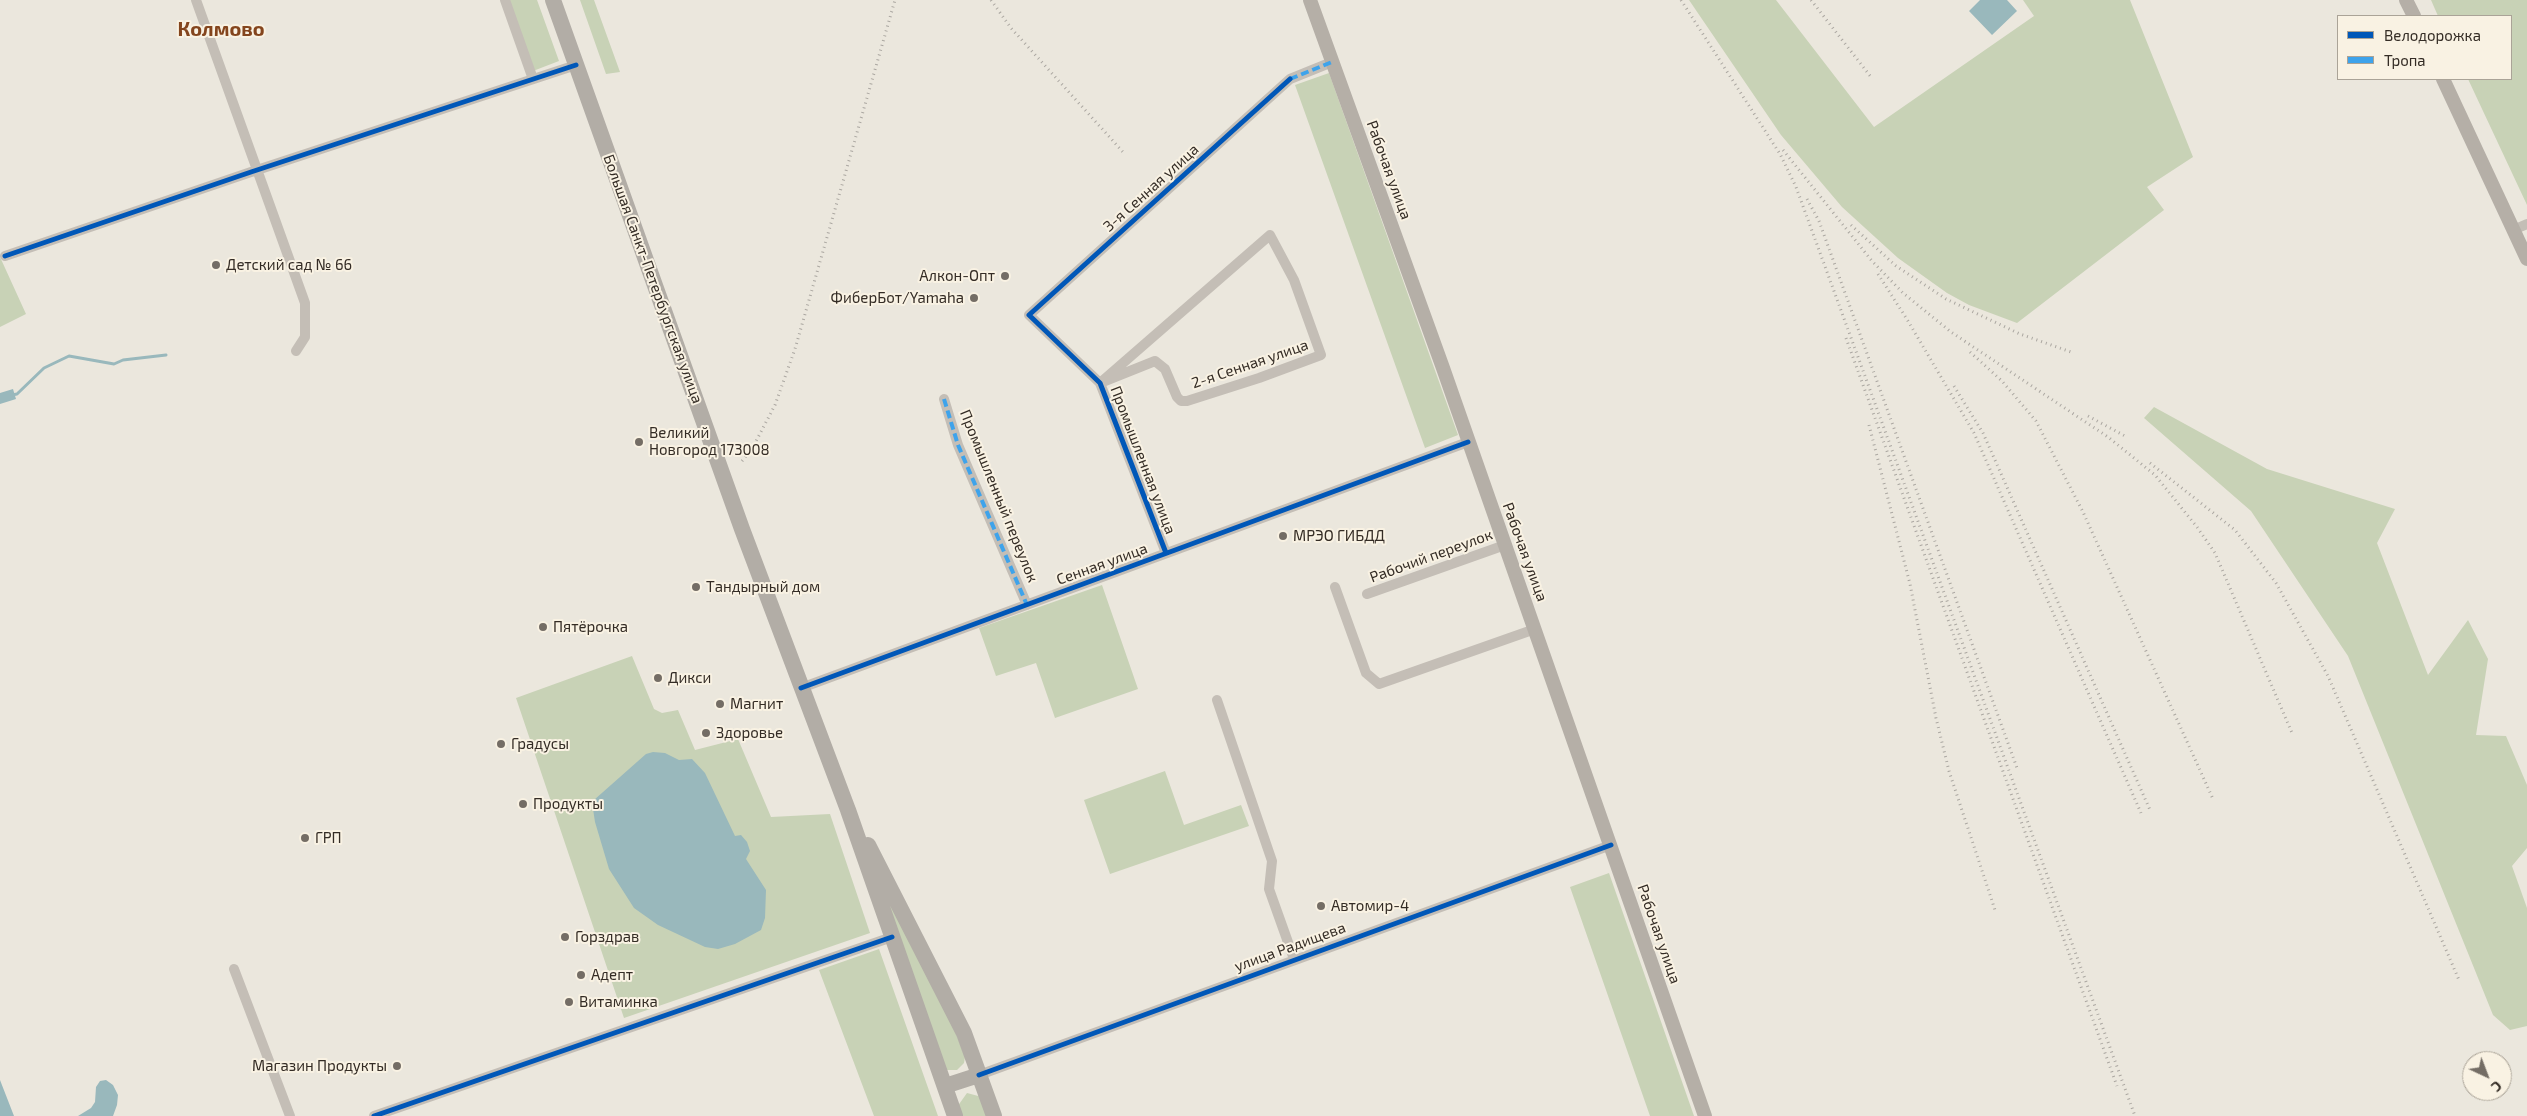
<!DOCTYPE html>
<html>
<head>
<meta charset="utf-8">
<style>
  body { margin:0 }
  #map { position:relative; width:2527px; height:1116px; overflow:hidden; background:#ebe7dd; font-family:"Exo 2",sans-serif }
  canvas { display:block }
  .legend { position:absolute; left:2337px; top:15px; width:175px; height:65px; box-sizing:border-box; background:#f9f2e3; border:1px solid #aaa397; margin:0; padding:6px 9px; list-style:none; font-size:15px; color:#342c25 }
  .legend li { display:flex; align-items:center; gap:10px; height:25px }
  .legend b { width:25px; border:1px solid #aaa397 }
  .north { position:absolute; left:2462px; top:1051px; width:50px; height:50px; box-sizing:border-box; background:#f9f2e3; border:1px solid #aaa397; border-radius:50%; rotate:137deg; font-size:14px; font-weight:700; line-height:20px; text-align:center; color:#342c25 }
  .north::after { content:''; display:block; margin:auto; width:18px; height:22px; background:#746d65; clip-path:polygon(50% 0,100% 100%,50% 72%,0 100%) }
</style>
</head>
<body>
<div id="map">
<canvas width="2527" height="1116"></canvas>
<ul class="legend">
<li><b style="height:6px;background:#0057b8"></b>Велодорожка</li>
<li><b style="height:6px;background:#3ea3eb"></b>Тропа</li>
</ul>
<div class="north">С</div>
</div>
<script>
const ctx = document.querySelector('canvas').getContext('2d');
ctx.lineJoin = 'round';
function fillPath(path, color) {
  ctx.fillStyle = color;
  ctx.fill(path, 'evenodd');
}
function poly(rows) {
  const path = new Path2D();
  for (const r of rows) {
    path.moveTo(r[0], r[1]);
    for (let i = 2; i < r.length; i += 2) path.lineTo(r[i], r[i + 1]);
  }
  return path;
}
function trace(path, color, width, dash) {
  ctx.strokeStyle = color;
  ctx.lineWidth = width;
  ctx.lineCap = dash ? 'butt' : 'round';
  ctx.setLineDash(dash || []);
  ctx.stroke(path);
}
function drawText(font, color, halo, rows, align = 'center') {
  ctx.font = font + ' "Exo 2",sans-serif';
  ctx.lineWidth = 4;
  ctx.setLineDash([]);
  ctx.textBaseline = 'middle';
  ctx.strokeStyle = halo;
  ctx.fillStyle = color;
  for (const [text, x, y, turn = 0] of rows) {
    ctx.save();
    ctx.translate(x, y);
    ctx.rotate((+turn || 0) * Math.PI / 180);
    ctx.textAlign = isNaN(turn) ? turn : align;
    if (halo) ctx.strokeText(text, 0, 0);
    ctx.fillText(text, 0, 0);
    ctx.restore();
  }
}
const green = poly([
  [508,0,537,0,559,61,533,71],
  [580,0,594,0,620,72,606,74],
  [1689,0,1776,0,1874,127,2034,16,2023,0,2130,0,2193,157,2147,187,2164,210,2017,323,1969,305,1947,293,1898,258,1842,207,1781,135],
  [2431,0,2527,0,2527,205,2468,79,2511,79,2511,16,2438,16],
  [1329,73,1458,435,1425,448,1295,85],
  [0,257,26,314,0,327],
  [2154,407,2267,469,2395,509,2377,543,2428,675,2468,620,2488,659,2476,735,2506,736,2527,785,2527,848,2512,866,2527,908,2527,1026,2510,1030,2493,1015,2348,656,2251,511,2144,418],
  [1102,585,1138,689,1055,718,1036,663,996,676,979,628],
  [632,656,654,709,662,713,678,710,695,750,738,739,771,817,830,814,870,933,624,1018,516,698],
  [1165,771,1184,825,1241,805,1249,826,1110,874,1084,800],
  [1609,873,1694,1116,1650,1116,1570,887],
  [876,875,954,1028,965,1057,964,1063,957,1070,946,1070],
  [879,949,938,1116,874,1116,819,970],
  [967,1093,982,1097,989,1116,960,1116,957,1107]
]);
const water = poly([
  [1980,0,2007,0,2017,11,1992,35,1969,11],
  [13,389,16,399,0,404,0,393],
  [653,752,665,753,679,760,692,759,705,773,735,836,741,835,747,842,750,851,746,859,766,890,765,918,761,930,735,944,718,949,705,947,658,925,634,908,609,869,595,822,593,809,594,800,646,754],
  [0,1080,14,1116,0,1116],
  [106,1080,113,1085,118,1095,117,1105,113,1116,78,1116,91,1108,95,1102,96,1087,100,1081]
]);
const stream = poly([
  [12,395,17,394,44,368,69,356,114,364,123,360,166,355]
]);
const street = poly([
  [196,0,305,303,305,337,296,351],
  [505,0,533,79],
  [2513,230,2527,224],
  [1270,235,1294,280,1321,355,1259,378,1187,401,1181,401,1177,397,1165,369,1155,361,1100,383,1270,235],
  [5,256,251,172,576,65],
  [944,399,958,445,1027,605],
  [1166,553,1100,383,1029,315,1290,79,1332,62],
  [1335,587,1366,673,1379,684,1535,629],
  [1367,594,1505,545],
  [801,688,1468,442],
  [1217,700,1272,861,1269,889,1294,959],
  [234,969,290,1116],
  [979,1075,1611,845],
  [374,1116,892,937]
]);
const secondary = poly([
  [1310,0,1443,368,1705,1116],
  [2406,0,2414,16],
  [2443,79,2527,259]
]);
const primary = poly([
  [553,0,742,529,848,810,955,1116],
  [868,845,964,1033,994,1116],
  [945,1086,979,1075]
]);
const rail = poly([
  [991,0,1011,28,1123,152],
  [1681,0,1780,154,1796,187,2135,1116],
  [1811,0,1871,77],
  [1783,150,1872,261,1903,293,1951,332,2108,437,2155,475,2197,527,2215,553,2292,733],
  [1807,199,1819,221,2017,768],
  [1851,225,1896,266,1946,299,2020,334,2071,352],
  [1878,274,1908,321,1974,433,2141,813],
  [1846,338,2117,1086],
  [1970,352,2002,381,2036,421,2083,512,2213,799],
  [1954,386,1983,433,2150,810],
  [2088,416,2125,436],
  [1869,425,1910,584,1936,718,1949,771,1995,910],
  [742,461,753,447,775,405,795,349,895,0],
  [2150,463,2235,530,2276,583,2328,676,2459,980]
]);
const quiet = poly([
  [1290,79,1332,62],
  [944,399,958,445,1027,605]
]);
const cycleway = poly([
  [5,256,251,172,576,65],
  [1166,553,1100,383,1029,315,1290,79],
  [801,688,1468,442],
  [979,1075,1611,845],
  [374,1116,892,937]
]);
const markers = [
  [216,265,5,"#746d65"],
  [1005,276,5,"#746d65"],
  [974,298,5,"#746d65"],
  [639,442,5,"#746d65"],
  [1283,536,5,"#746d65"],
  [696,587,5,"#746d65"],
  [543,627,5,"#746d65"],
  [658,678,5,"#746d65"],
  [720,704,5,"#746d65"],
  [706,733,5,"#746d65"],
  [501,744,5,"#746d65"],
  [523,804,5,"#746d65"],
  [305,838,5,"#746d65"],
  [1321,906,5,"#746d65"],
  [565,937,5,"#746d65"],
  [581,975,5,"#746d65"],
  [569,1002,5,"#746d65"],
  [397,1066,5,"#746d65"]
];
const streetNames = [
  ["Рабочая улица",1389,170,70],
  ["3-я Сенная улица",1151,188,-42],
  ["Большая Санкт-Петербургская улица",653,279,70],
  ["2-я Сенная улица",1250,364,-19],
  ["Промышленная улица",1143,460,69],
  ["Промышленный переулок",999,496,68],
  ["Рабочая улица",1525,552,70],
  ["Рабочий переулок",1431,556,-20],
  ["Сенная улица",1102,564,-20],
  ["Рабочая улица",1659,934,71],
  ["улица Радищева",1290,947,-20]
];
const poiNames = [
  ["Детский сад № 66",226,265],
  ["Алкон-Опт",995,276,"right"],
  ["ФиберБот/Yamaha",964,298,"right"],
  ["Великий",649,433],
  ["Новгород 173008",649,450],
  ["МРЭО ГИБДД",1293,536],
  ["Тандырный дом",706,587],
  ["Пятёрочка",553,627],
  ["Дикси",668,678],
  ["Магнит",730,704],
  ["Здоровье",716,733],
  ["Градусы",511,744],
  ["Продукты",533,804],
  ["ГРП",315,838],
  ["Автомир-4",1331,906],
  ["Горздрав",575,937],
  ["Адепт",591,975],
  ["Витаминка",579,1002],
  ["Магазин Продукты",387,1066,"right"]
];
const districtNames = [
  ["Колмово",221,29]
];
fillPath(green, '#c8d2b6');
fillPath(water, '#99b8bc');
trace(stream, '#99b8bc', 3);
trace(street, '#c4beb6', 10);
trace(secondary, '#b5afa7', 14);
trace(primary, '#b2ada6', 16);
trace(rail, '#aba7a1', 3, [1, 4]);
trace(quiet, '#3ea3eb', 4, [8, 4]);
trace(cycleway, '#0057b8', 5);
for (const [x, y, r, color] of markers) {
  const dot = new Path2D();
  dot.arc(x, y, r, 0, 2 * Math.PI);
  ctx.fillStyle = color;
  ctx.fill(dot);
  trace(dot, '#f9f2e3', 2);
}
drawText('15px', '#342c25', '#f9f2e3', streetNames);
drawText('15px', '#342c25', '#f9f2e3', poiNames, 'left');
drawText('bold 20px', '#84451d', '#f9f2e3', districtNames);
</script>
</body>
</html>
